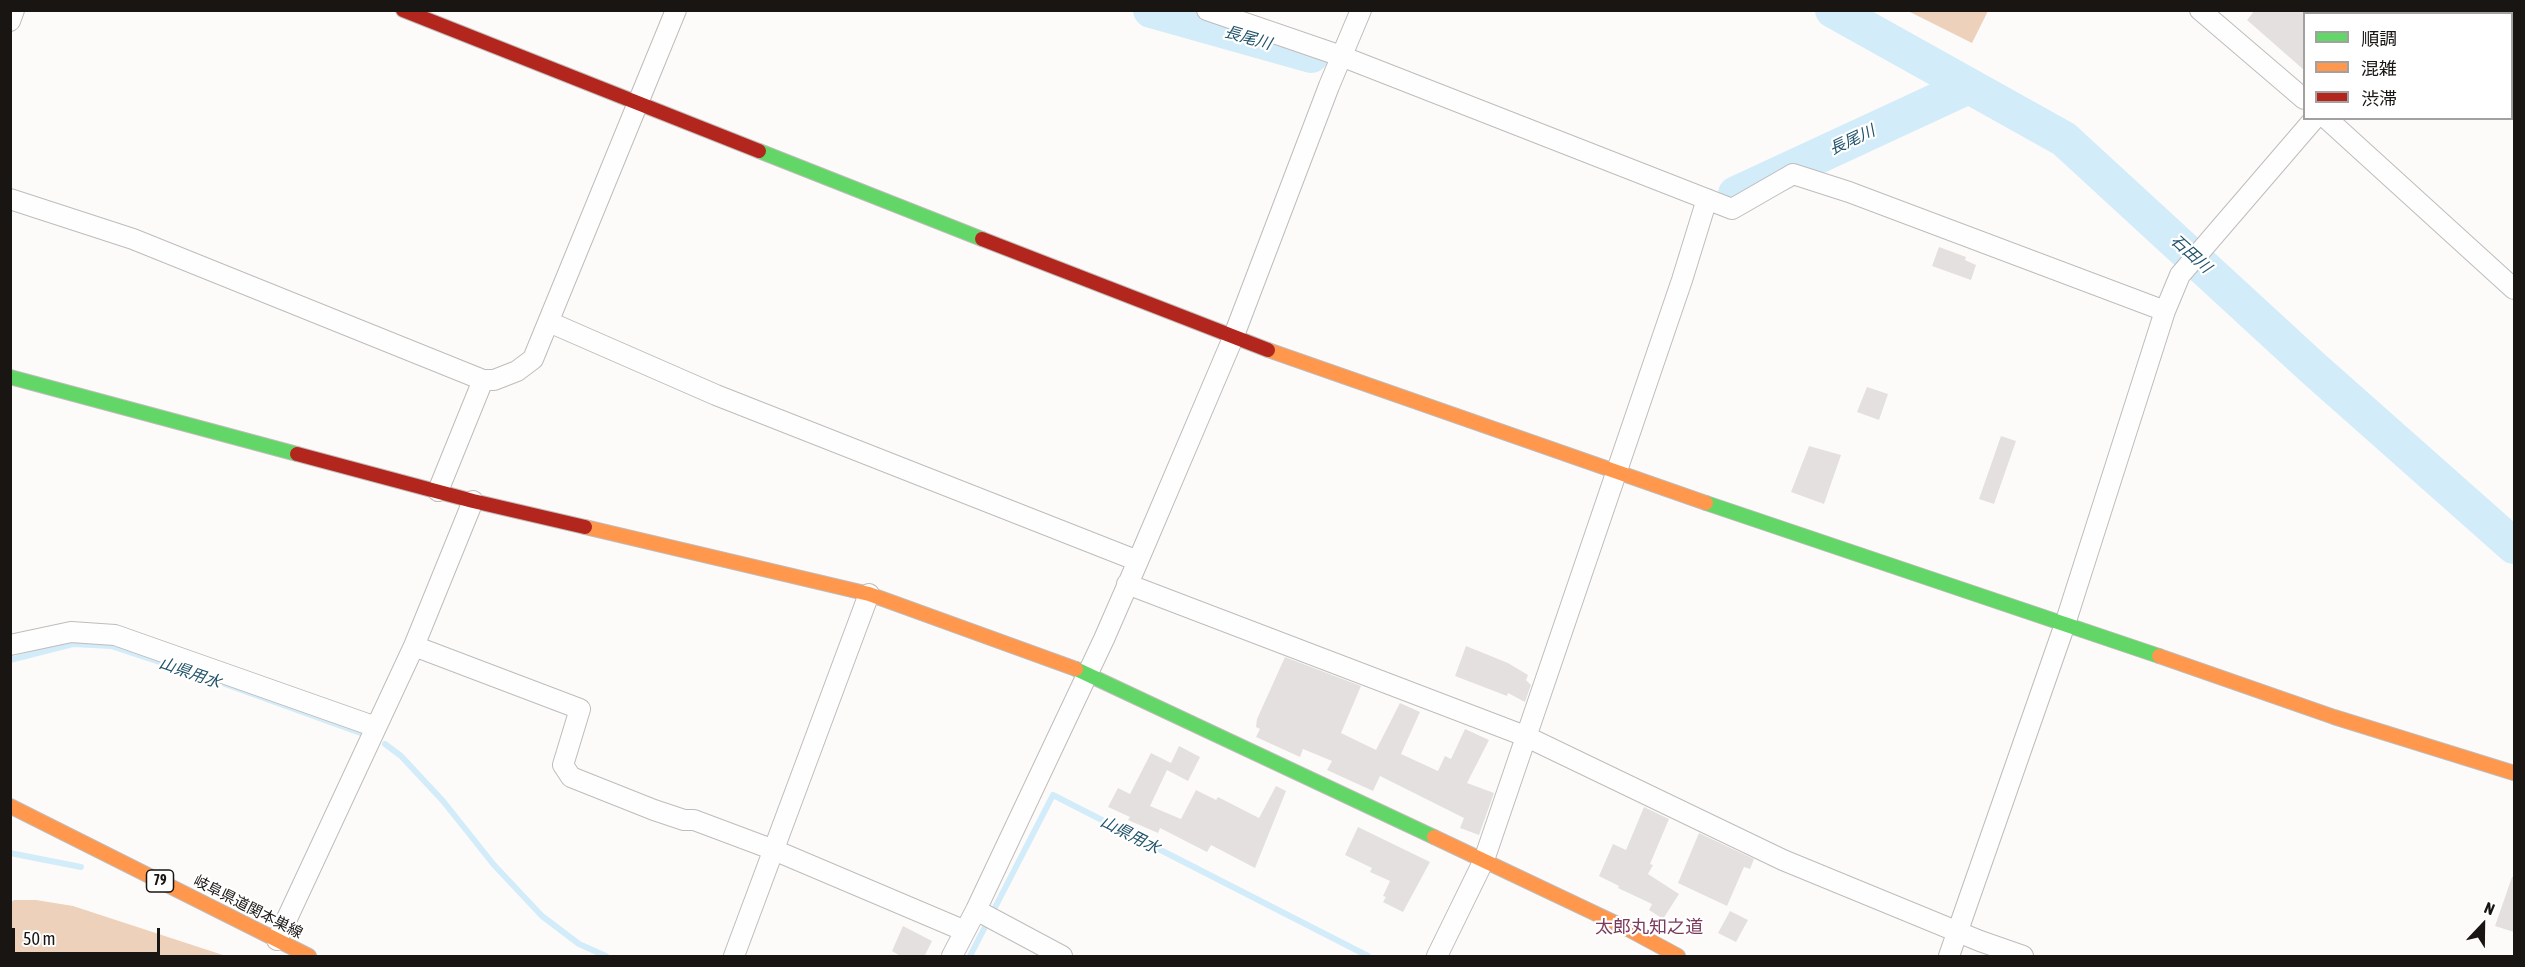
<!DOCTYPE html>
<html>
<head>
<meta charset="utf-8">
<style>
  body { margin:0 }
  #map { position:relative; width:2525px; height:967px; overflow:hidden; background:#fdfbf9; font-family:"Asap Condensed","Noto Sans JP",sans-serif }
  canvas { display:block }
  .frame { position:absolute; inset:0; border:12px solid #191512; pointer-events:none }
  .legend { position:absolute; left:2303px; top:12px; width:210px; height:108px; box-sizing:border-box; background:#fff; border:2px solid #a3a1a0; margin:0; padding:8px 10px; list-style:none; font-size:18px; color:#191512 }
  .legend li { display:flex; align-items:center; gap:12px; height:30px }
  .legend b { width:30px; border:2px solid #a3a1a0 }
  .north { position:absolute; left:2453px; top:895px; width:60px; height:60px; -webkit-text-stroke:4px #fff; paint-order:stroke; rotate:22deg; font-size:16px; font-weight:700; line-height:24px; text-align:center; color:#191512 }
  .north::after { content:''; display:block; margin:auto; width:21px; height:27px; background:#191512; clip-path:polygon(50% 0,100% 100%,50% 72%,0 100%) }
  .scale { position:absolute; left:12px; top:928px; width:148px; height:27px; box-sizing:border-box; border:3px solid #191512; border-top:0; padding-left:8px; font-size:18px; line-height:21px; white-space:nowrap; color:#191512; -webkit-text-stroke:4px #fff; paint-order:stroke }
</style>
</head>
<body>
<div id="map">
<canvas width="2525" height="967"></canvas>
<div class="frame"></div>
<ul class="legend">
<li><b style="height:8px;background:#63d668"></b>順調</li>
<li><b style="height:8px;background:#ff974d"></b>混雑</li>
<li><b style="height:8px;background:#b3261e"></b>渋滞</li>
</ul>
<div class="north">N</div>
<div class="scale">50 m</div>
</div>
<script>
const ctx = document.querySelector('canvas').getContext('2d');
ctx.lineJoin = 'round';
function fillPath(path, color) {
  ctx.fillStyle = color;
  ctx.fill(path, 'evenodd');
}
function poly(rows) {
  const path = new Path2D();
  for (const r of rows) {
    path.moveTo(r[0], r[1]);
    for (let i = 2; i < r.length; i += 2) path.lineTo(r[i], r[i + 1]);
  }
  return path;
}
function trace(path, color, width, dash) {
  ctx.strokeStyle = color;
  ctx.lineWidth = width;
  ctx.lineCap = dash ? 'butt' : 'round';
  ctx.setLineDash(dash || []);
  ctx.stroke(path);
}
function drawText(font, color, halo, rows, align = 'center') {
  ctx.font = font + ' "Asap Condensed","Noto Sans JP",sans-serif';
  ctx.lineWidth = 4.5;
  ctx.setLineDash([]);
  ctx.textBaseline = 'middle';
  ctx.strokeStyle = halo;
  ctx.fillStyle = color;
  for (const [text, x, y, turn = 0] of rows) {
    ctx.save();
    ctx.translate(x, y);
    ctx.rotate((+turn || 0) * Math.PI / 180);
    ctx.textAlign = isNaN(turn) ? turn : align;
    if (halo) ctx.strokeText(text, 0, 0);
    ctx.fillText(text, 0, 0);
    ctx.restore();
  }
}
const forest = poly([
  [1908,11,1988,11,1972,43],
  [14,900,36,900,73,906,226,956,11,956,11,902]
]);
const stream = poly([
  [10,660,73,644,111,646,199,675],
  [225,684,366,735],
  [385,744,401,756,443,801,494,865,542,916,579,944,606,956],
  [10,853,81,867],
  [970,956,1053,795,1368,956]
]);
const river = poly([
  [1151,10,1311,55],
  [1833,10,2064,139,2313,368,2514,546],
  [1736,194,1969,86]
]);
const building = poly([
  [2255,10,2304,10,2304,70,2247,20],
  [1939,247,1966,257,1965,260,1976,265,1971,280,1932,266],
  [1867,387,1888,394,1879,420,1857,412],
  [2001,436,2016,441,1994,504,1979,499],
  [1809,446,1841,455,1824,504,1791,492],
  [1466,646,1508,663,1528,675,1526,680,1531,685,1525,702,1508,693,1507,696,1455,676],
  [1285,657,1361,686,1341,733,1376,750,1400,703,1420,712,1401,754,1438,771,1445,756,1451,759,1465,729,1489,740,1467,783,1494,793,1479,835,1460,828,1464,818,1380,776,1373,791,1327,770,1332,761,1303,749,1300,757,1256,737,1260,729,1256,727,1257,719],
  [1179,746,1200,757,1188,781,1167,770,1150,806,1181,819,1196,790,1216,800,1218,797,1259,818,1276,786,1286,791,1255,868,1211,845,1207,852,1160,828,1158,833,1128,820,1130,817,1108,807,1118,788,1130,794,1151,753,1171,763],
  [1644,807,1669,819,1650,864,1653,865,1648,874,1679,894,1663,919,1649,910,1652,904,1618,888,1619,886,1599,876,1613,844,1626,850],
  [1358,827,1430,862,1403,912,1383,902,1386,897,1383,896,1390,881,1370,872,1372,868,1345,855],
  [1699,833,1754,859,1750,869,1744,867,1727,906,1678,883],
  [2512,877,2514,877,2514,932,2495,926],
  [1730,911,1748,920,1736,942,1718,933],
  [903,926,932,941,924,957,902,957,892,951]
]);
const street = poly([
  [1207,10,1341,56,1732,209,1793,174,1849,192,2165,311],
  [2200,10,2304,99],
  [2410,14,2412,10],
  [10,21,14,10],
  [2326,118,2514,289],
  [10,199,133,239,483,380,494,380,517,371,533,359,676,10],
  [549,322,716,395,1138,561],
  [438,491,483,380],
  [1127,584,1525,736,1783,860,1980,941,2023,956],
  [10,645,71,632,115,635,376,727],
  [414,646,580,709,563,765,571,777,654,810,684,820,694,820,774,850,965,931],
  [976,910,1062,956],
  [277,940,414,646,473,501],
  [734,956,869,594],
  [952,956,976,910,1104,639,1138,561,1233,338,1329,86,1361,10],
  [1437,956,1484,860,1682,280,1707,199],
  [1949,956,2065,624,2165,311,2180,275,2315,118]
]);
const fast = poly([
  [759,151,982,239],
  [10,377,297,454],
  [1706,503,2159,656],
  [1076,669,1434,837]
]);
const slow = poly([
  [1268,350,1706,503],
  [585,527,869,594,1076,669],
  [2159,656,2334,717,2514,773],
  [10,806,309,956],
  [1434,837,1628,929,1678,956]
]);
const jam = poly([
  [403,10,759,151],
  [982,239,1268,350],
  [297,454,473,501,585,527]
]);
const shields = [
  [160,881,27]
];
const shieldNames = [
  ["79",160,881]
];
const streetNames = [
  ["岐阜県道関本巣線",248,907,27]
];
const waterNames = [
  ["長尾川",1248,38,16],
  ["長尾川",1852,140,-25],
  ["石田川",2191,254,42],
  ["山県用水",190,673,19],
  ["山県用水",1130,835,27]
];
const quarterNames = [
  ["太郎丸知之道",1649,927]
];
fillPath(forest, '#edd1ba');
trace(stream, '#d2ecf9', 6);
trace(river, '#d2ecf9', 36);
fillPath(building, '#e4e0df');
trace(street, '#bfbcba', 22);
trace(fast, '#bfbcba', 16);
trace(slow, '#bfbcba', 16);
trace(jam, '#bfbcba', 16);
trace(street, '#fffefe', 20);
trace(fast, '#63d668', 14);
trace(slow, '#ff974d', 14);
trace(jam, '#b3261e', 14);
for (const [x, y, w] of shields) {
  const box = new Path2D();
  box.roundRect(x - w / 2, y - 11, w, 22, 4.5);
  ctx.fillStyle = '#fff';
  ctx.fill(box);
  trace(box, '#191512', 1.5);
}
drawText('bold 14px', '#191512', null, shieldNames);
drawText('15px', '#191512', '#fff', streetNames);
drawText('italic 16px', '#21536a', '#fff', waterNames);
drawText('18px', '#7c3a5b', '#fff', quarterNames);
</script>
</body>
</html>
